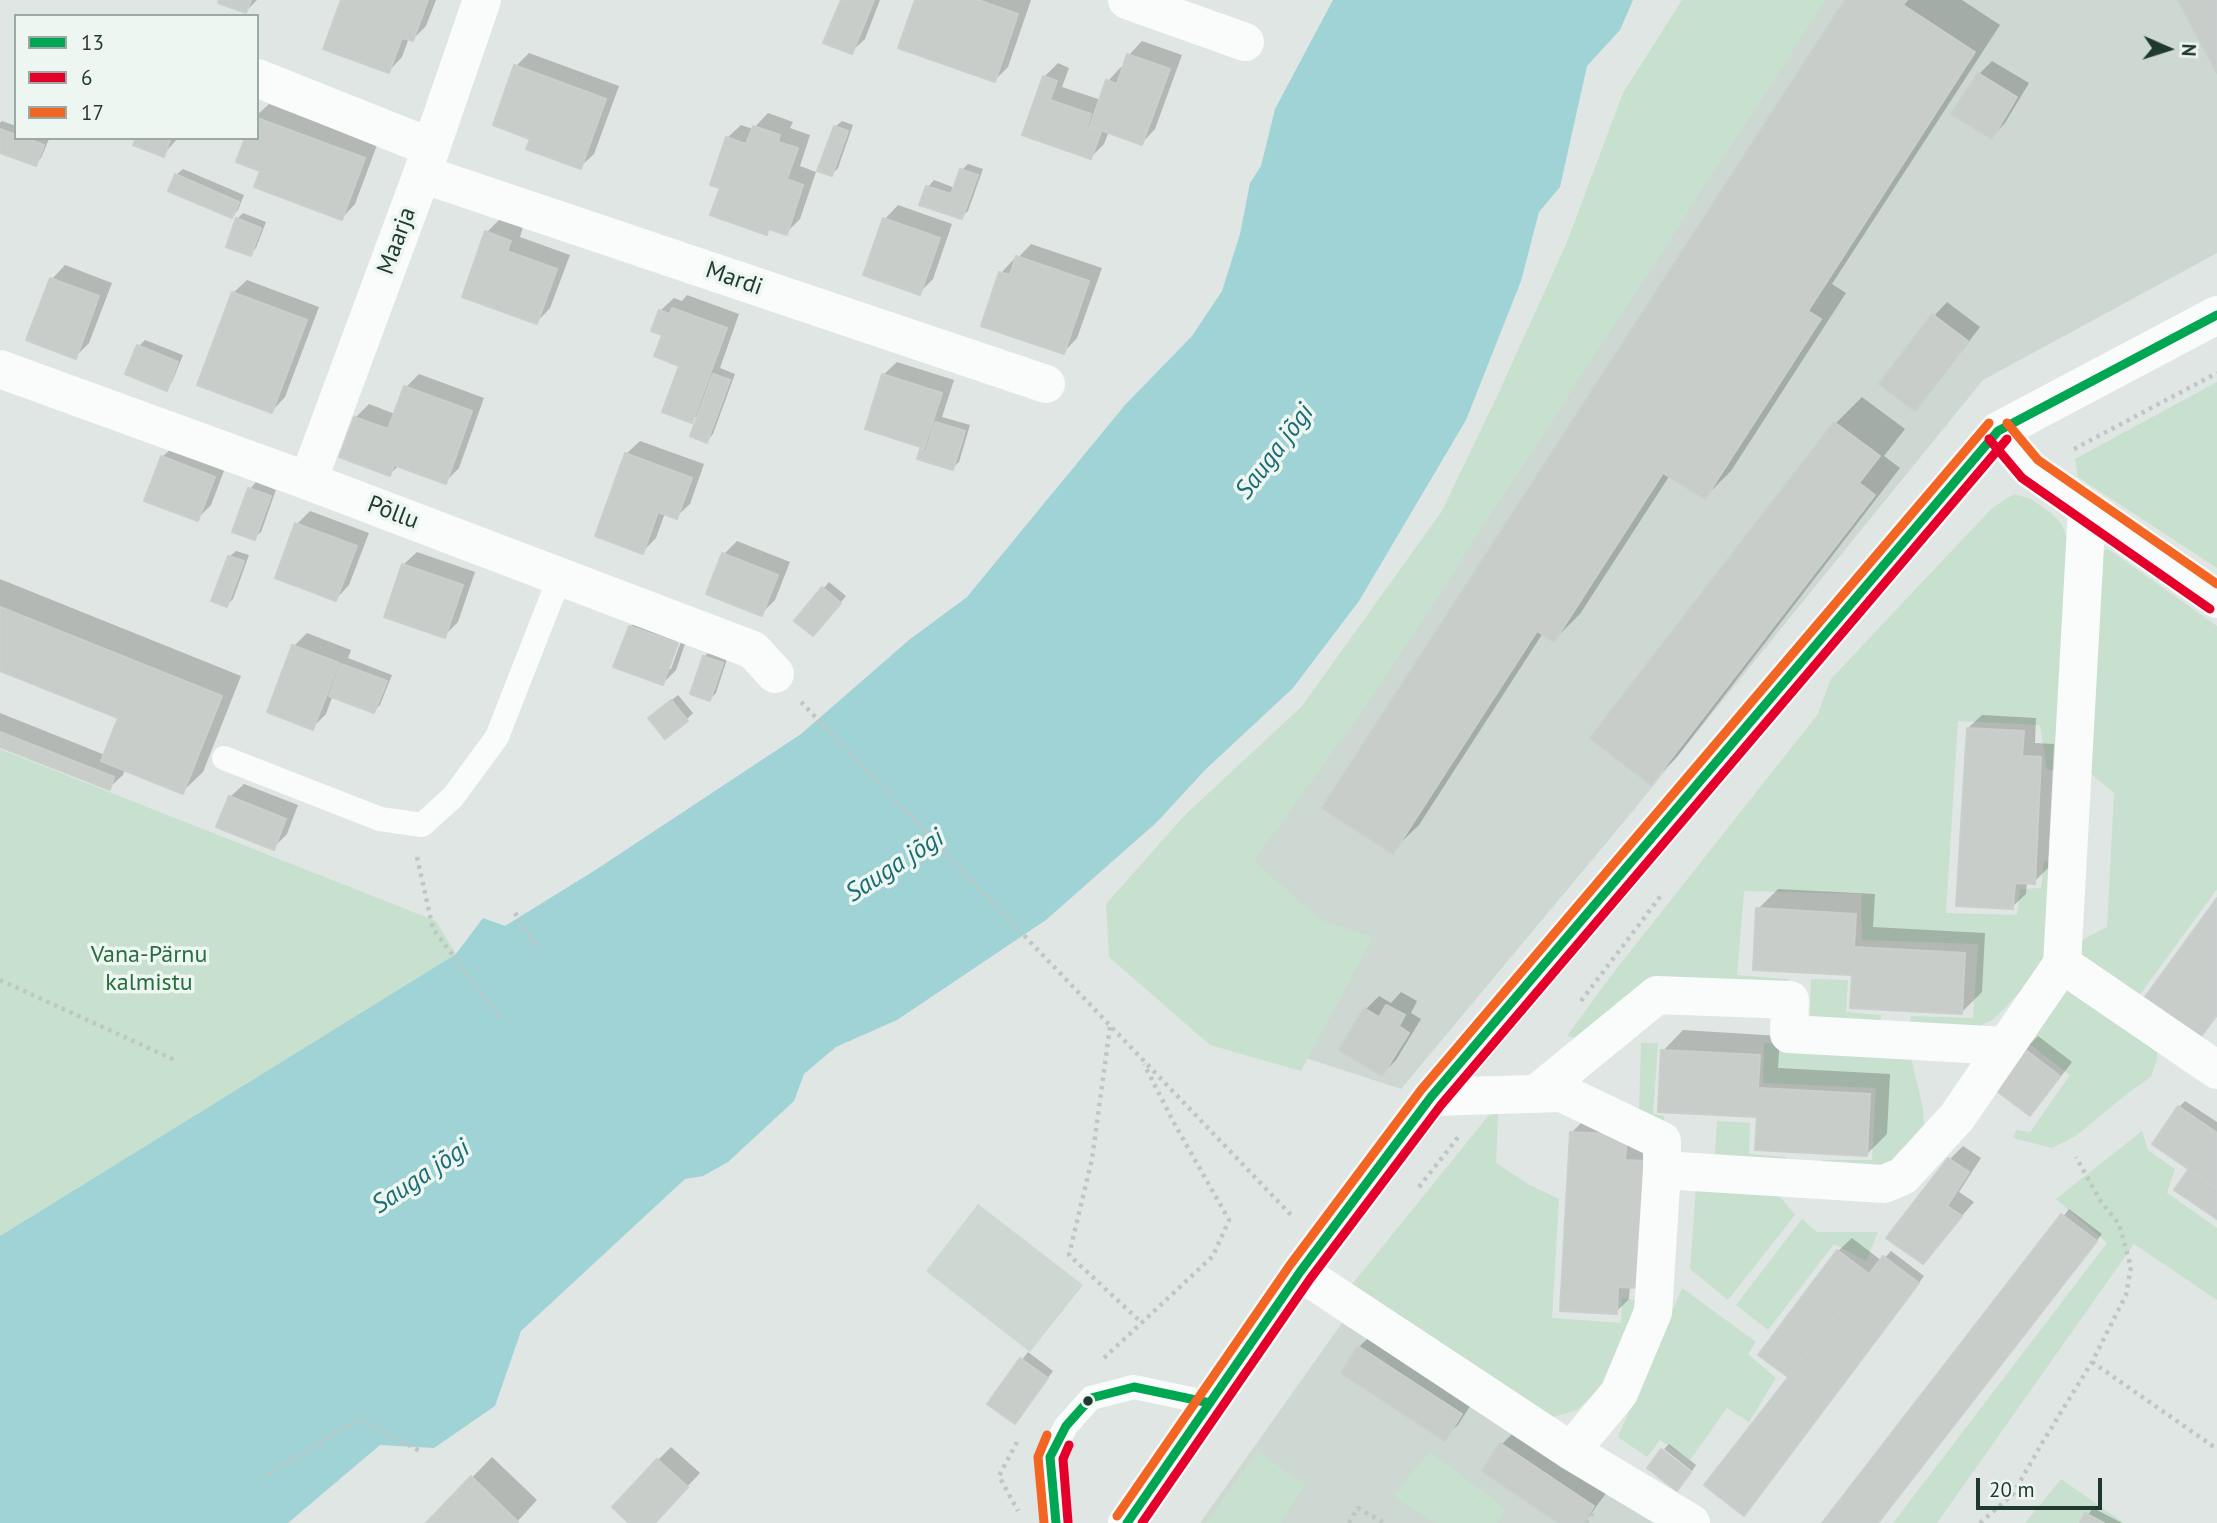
<!DOCTYPE html>
<html>
<head>
<meta charset="utf-8">
<style>
  body { margin:0 }
  #map { position:relative; width:2217px; height:1523px; overflow:hidden; background:#e0e6e3; font-family:"PT Sans",sans-serif }
  canvas { display:block }
  .legend { position:absolute; left:14px; top:14px; width:245px; height:126px; box-sizing:border-box; background:#edf6f1; border:2px solid #9baaa3; margin:0; padding:9px 12px; list-style:none; font-size:21px; color:#1f392f }
  .legend li { display:flex; align-items:center; gap:14px; height:35px }
  .legend b { width:35px; border:2px solid #9baaa3 }
  .north { position:absolute; left:2133px; top:14px; width:70px; height:70px; -webkit-text-stroke:5px #edf6f1; paint-order:stroke; rotate:93deg; font-size:19px; font-weight:700; line-height:28px; text-align:center; color:#1f392f }
  .north::after { content:''; display:block; margin:auto; width:24px; height:32px; background:#1f392f; clip-path:polygon(50% 0,100% 100%,50% 72%,0 100%) }
  .scale { position:absolute; left:1976px; top:1478px; width:126px; height:32px; box-sizing:border-box; border:4px solid #1f392f; border-top:0; padding-left:9px; font-size:21px; line-height:24px; white-space:nowrap; color:#1f392f; -webkit-text-stroke:5px #edf6f1; paint-order:stroke }
</style>
</head>
<body>
<div id="map">
<canvas width="2217" height="1523"></canvas>
<ul class="legend">
<li><b style="height:9px;background:#00a651"></b>13</li>
<li><b style="height:9px;background:#e4002b"></b>6</li>
<li><b style="height:9px;background:#f26522"></b>17</li>
</ul>
<div class="north">N</div>
<div class="scale">20 m</div>
</div>
<script>
const ctx = document.querySelector('canvas').getContext('2d');
ctx.lineJoin = 'round';
function fillPath(path, color) {
  ctx.fillStyle = color;
  ctx.fill(path, 'evenodd');
}
function poly(rows) {
  const path = new Path2D();
  for (const r of rows) {
    path.moveTo(r[0], r[1]);
    for (let i = 2; i < r.length; i += 2) path.lineTo(r[i], r[i + 1]);
  }
  return path;
}
function trace(path, color, width, dash) {
  ctx.strokeStyle = color;
  ctx.lineWidth = width;
  ctx.lineCap = dash ? 'butt' : 'round';
  ctx.setLineDash(dash || []);
  ctx.stroke(path);
}
function drawText(font, color, halo, rows, align = 'center') {
  ctx.font = font + ' "PT Sans",sans-serif';
  ctx.lineWidth = 7;
  ctx.setLineDash([]);
  ctx.textBaseline = 'middle';
  ctx.strokeStyle = halo;
  ctx.fillStyle = color;
  for (const [text, x, y, turn = 0] of rows) {
    ctx.save();
    ctx.translate(x, y);
    ctx.rotate((+turn || 0) * Math.PI / 180);
    ctx.textAlign = isNaN(turn) ? turn : align;
    if (halo) ctx.strokeText(text, 0, 0);
    ctx.fillText(text, 0, 0);
    ctx.restore();
  }
}
const built = poly([
  [1783,0,2217,0,2217,253,1983,380,1632,812,1401,1089,1229,1033,1114,908,1366,664],
  [978,1204,1083,1285,1030,1352,926,1271],
  [1342,1323,1655,1523,1200,1523]
]);
const green = poly([
  [1682,0,1826,0,1373,696,1254,861,1321,920,1373,937,1301,1071,1210,1045,1109,957,1106,904,1184,816,1302,706,1442,511,1500,390,1567,242,1623,93],
  [2217,382,2217,568,2078,477,2075,459],
  [2014,494,2031,499,2051,513,2061,523,2068,540,2062,770,2047,770,2040,725,1958,721,1946,913,2017,915,2020,889,2041,888,2044,861,2056,862,2047,947,2042,964,2018,994,1994,1019,1976,1028,1910,1025,1911,1016,1973,1018,1978,944,1862,940,1861,894,1744,891,1737,975,1788,979,1788,986,1659,984,1579,1039,1567,1036,1610,977,1818,714,1830,680,1992,508],
  [2108,549,2217,626,2217,889,2138,997,2080,955,2078,942,2107,927,2114,793,2083,767,2094,553],
  [0,749,436,921,456,954,0,1236],
  [1811,979,1848,980,1846,1012,1881,1015,1880,1025,1810,1016],
  [2069,987,2157,1045,2157,1059,2151,1077,2128,1093,2077,1135,2052,1148,2013,1138,2016,1130,2030,1132,2070,1075,2024,1040],
  [1641,1043,1658,1043,1653,1114,1664,1116,1664,1123,1639,1113],
  [1764,1043,1909,1049,1923,1108,1924,1127,1901,1165,1821,1170,1822,1160,1872,1160,1876,1088,1763,1083],
  [1498,1113,1496,1163,1528,1184,1559,1199,1552,1318,1621,1323,1622,1298,1636,1300,1614,1374,1577,1410,1553,1417,1349,1288,1489,1115],
  [1717,1121,1750,1123,1749,1154,1786,1157,1785,1171,1714,1168],
  [2142,1131,2148,1150,2175,1169,2167,1193,2217,1228,2217,1300,2134,1244,1937,1523,1893,1523,2107,1243,2056,1199],
  [1696,1188,1773,1188,1795,1215,1728,1300,1690,1269],
  [1802,1219,1817,1232,1878,1232,1866,1261,1834,1244,1768,1330,1736,1305],
  [1682,1288,1756,1342,1748,1354,1776,1378,1749,1422,1727,1408,1690,1460,1660,1440,1647,1457,1618,1437],
  [1257,1451,1305,1484,1281,1523,1207,1523],
  [1429,1451,1505,1508,1498,1523,1436,1523,1393,1497],
  [2061,1479,2124,1523,2025,1523]
]);
const water = poly([
  [1333,0,1633,0,1620,30,1587,66,1560,187,1539,212,1521,281,1466,420,1359,601,1293,688,1205,770,1157,822,1046,920,897,1020,836,1047,804,1074,794,1101,728,1162,703,1176,685,1179,521,1331,495,1406,434,1448,380,1445,288,1523,0,1523,0,1236,456,954,483,918,505,926,597,869,801,734,909,640,967,597,1125,405,1192,336,1222,291,1240,234,1250,183,1261,166,1275,109]
]);
const shadow = poly([
  [221,0,257,0,246,11],
  [343,0,436,0,426,26,413,39,409,38,402,57,389,71],
  [842,0,880,0,865,39,851,52],
  [916,0,1031,0,1008,67,995,80],
  [1847,0,1962,0,2000,25,1832,284,1846,293,1731,471,1705,497,1670,475,1580,614,1554,640,1543,633,1419,825,1392,851],
  [1142,41,1182,55,1155,129,1142,143,1109,131,1104,144,1091,157,1024,134,1044,77,1058,63,1069,68,1062,87,1101,100,1108,81,1121,67,1124,68,1129,55],
  [529,53,619,86,594,154,580,167,532,138,516,66],
  [1992,61,2029,83,2005,123,1992,137,1979,74],
  [269,104,377,145,355,204,342,218,262,170,257,138,257,115],
  [768,113,793,122,790,128,810,135,800,166,816,172,800,219,786,233,771,228,766,233,722,187,727,138,741,125,753,129],
  [2,121,16,126,16,138,49,139,41,158,35,164,0,151,0,123],
  [842,121,853,125,838,168,832,174,835,127],
  [138,138,178,138,163,155],
  [968,164,983,169,968,211,961,217,928,187,934,180,955,188,962,170],
  [183,169,244,195,238,210,232,216,176,175],
  [898,205,952,224,933,279,919,293,885,219],
  [243,213,266,222,256,248,250,254,237,219],
  [500,219,523,227,520,237,570,255,550,308,537,322,487,232],
  [1031,244,1102,268,1077,338,1064,352,1001,273,1014,259,1016,260],
  [65,265,112,283,89,343,75,357,52,279],
  [247,280,319,307,285,397,272,411,233,293],
  [687,295,739,314,720,368,735,374,713,434,707,441,701,412,691,421,682,365,660,311,674,298,682,301],
  [1947,302,1980,327,1928,395,1915,408,1934,316],
  [145,340,183,355,172,382,166,389,139,346],
  [897,362,954,380,942,417,970,425,959,462,952,468,922,450,925,447,867,428,883,375],
  [419,374,484,398,459,468,445,482,399,465,390,474,355,418,369,404,395,414,406,387],
  [1862,397,1905,429,1884,456,1900,468,1677,757,1651,783,1593,738,1836,423],
  [640,441,704,464,690,504,676,517,665,513,656,538,642,552,626,454],
  [176,444,227,463,211,505,197,519,162,457],
  [256,482,276,490,261,532,254,538,234,531,250,489],
  [310,511,369,533,349,585,336,599,297,524],
  [737,541,790,562,775,600,761,614,724,554],
  [236,551,249,555,233,599,227,605,229,557],
  [417,552,475,572,458,622,444,636,403,565],
  [0,579,241,676,203,772,182,792,125,769,123,775,109,788,0,745,0,713,105,755,121,717,0,669],
  [829,582,846,596,820,628,823,589],
  [644,613,690,630,676,670,663,683,630,627],
  [679,635,683,636,671,669,667,669],
  [307,633,351,650,348,658,392,675,380,705,374,711,333,695,326,714,312,728,294,646],
  [711,650,728,656,716,693,710,699,704,657],
  [678,695,693,713,686,720,657,712],
  [1982,715,2036,718,2035,743,2054,744,2048,868,2034,882,2027,881,2026,894,2012,907,1968,728],
  [244,784,298,805,287,834,273,848,230,797],
  [1778,889,1875,894,1873,927,1985,933,1982,992,1962,1012,1854,974,1758,909],
  [1401,992,1417,1001,1411,1013,1421,1019,1396,1060,1382,1074,1366,1009,1379,996,1391,1003],
  [1683,1030,1780,1036,1778,1068,1890,1074,1887,1134,1867,1154,1759,1115,1663,1051],
  [2038,1036,2072,1062,2043,1100,2030,1114,2025,1049],
  [2185,1101,2217,1122,2217,1217,2177,1189,2191,1169,2179,1107],
  [1585,1119,1657,1148,1630,1286,1629,1299,1616,1312,1571,1133],
  [1963,1146,1981,1158,1959,1192,1974,1202,1923,1261,1950,1159],
  [2069,1209,2102,1234,1878,1523,1824,1523],
  [1852,1238,1882,1261,1891,1251,1924,1276,1750,1508,1791,1377,1760,1354,1838,1251],
  [1372,1334,1474,1400,1458,1425,1444,1438,1359,1347],
  [1028,1352,1053,1371,1015,1422,989,1404],
  [1515,1431,1607,1492,1584,1523,1562,1523,1502,1444],
  [1669,1444,1696,1465,1692,1471,1664,1449],
  [671,1447,700,1473,653,1523,631,1523,658,1460],
  [492,1457,537,1500,516,1523,428,1523],
  [2093,1508,2122,1523,2082,1523]
]);
const building = poly([
  [219,0,251,0,246,13,218,3,219,0],
  [341,0,428,0,413,41,402,38,389,73,323,49,341,0],
  [841,0,874,0,852,54,823,43,841,0],
  [915,0,978,0,1018,14,995,82,898,48,915,0],
  [1845,0,1907,0,1903,5,1975,52,1808,311,1821,319,1705,499,1663,473,1554,642,1537,631,1393,854,1322,808,1845,0],
  [2178,0,2217,0,2217,73,2178,0],
  [1127,54,1170,69,1142,145,1090,126,1106,80,1117,84,1127,54],
  [514,65,606,99,581,169,526,149,530,139,493,125,514,65],
  [1978,73,2017,97,1992,139,1951,114,1978,73],
  [1043,76,1057,81,1050,100,1091,114,1087,127,1101,132,1091,159,1022,135,1043,76],
  [257,118,365,158,342,220,254,187,260,171,236,162,245,138,257,138,257,118],
  [753,126,780,135,778,142,798,148,787,179,803,185,787,235,768,229,767,235,710,215,720,188,710,185,726,137,746,144,753,126],
  [834,126,848,131,832,176,817,171,834,126],
  [0,129,16,135,16,138,25,138,44,145,36,166,0,153,0,129],
  [136,138,171,138,164,157,133,145,136,138],
  [960,169,978,175,962,219,919,205,926,186,951,194,960,169],
  [175,174,239,202,232,218,168,191,175,174],
  [236,218,261,228,251,256,226,247,236,218],
  [883,218,940,238,920,295,863,275,883,218],
  [485,231,511,241,507,251,557,269,537,324,462,297,485,231],
  [1016,256,1089,281,1064,354,981,326,999,272,1010,275,1016,256],
  [50,278,99,296,76,359,26,340,50,278],
  [232,292,307,320,272,413,197,385,232,292],
  [672,308,727,328,692,423,662,412,679,366,654,356,662,335,651,331,659,310,670,314,672,308],
  [1932,314,1968,341,1915,411,1879,384,1932,314],
  [137,345,178,362,167,391,125,374,137,345],
  [713,374,730,380,707,443,690,436,713,374],
  [882,374,942,393,924,448,865,429,882,374],
  [404,386,472,411,446,484,394,465,390,476,339,457,354,417,388,429,404,386],
  [935,422,965,431,953,470,917,459,920,449,926,451,935,422],
  [1834,422,1880,456,1859,483,1875,495,1651,785,1590,738,1834,422],
  [625,453,692,478,677,519,658,512,643,554,595,536,625,453],
  [161,456,215,477,198,521,144,501,161,456],
  [248,488,271,496,255,540,232,532,248,488],
  [295,523,357,546,336,601,275,578,295,523],
  [722,553,778,575,762,616,706,594,722,553],
  [228,556,244,561,227,607,211,601,228,556],
  [402,564,463,585,445,638,384,617,402,564],
  [822,587,841,603,813,636,794,621,822,587],
  [0,607,222,696,183,794,101,761,118,718,0,671,0,607],
  [629,626,678,643,663,685,613,667,629,626],
  [292,645,339,663,313,730,267,712,292,645],
  [703,656,723,663,710,701,690,694,703,656],
  [341,664,387,681,374,713,329,696,341,664],
  [671,700,688,721,665,739,648,718,671,700],
  [1967,728,2024,731,2022,756,2041,757,2035,884,2015,883,2013,909,1956,906,1967,728],
  [0,732,114,777,110,790,0,747,0,732],
  [229,796,286,819,274,850,216,827,229,796],
  [2217,898,2217,1015,2200,1038,2145,997,2217,898],
  [1756,908,1856,914,1854,947,1965,953,1962,1014,1850,1008,1852,975,1753,970,1756,908],
  [1386,1005,1405,1015,1399,1026,1409,1033,1382,1076,1339,1050,1364,1008,1379,1017,1386,1005],
  [2023,1048,2060,1076,2030,1116,1993,1088,2023,1048],
  [1661,1050,1760,1055,1758,1088,1870,1094,1867,1156,1755,1150,1757,1117,1658,1112,1661,1050],
  [2178,1106,2217,1133,2217,1189,2152,1144,2178,1106],
  [1570,1132,1627,1135,1625,1160,1644,1161,1638,1288,1618,1287,1617,1314,1560,1311,1570,1132],
  [1948,1158,1969,1172,1947,1206,1962,1216,1923,1264,1886,1238,1948,1158],
  [2188,1170,2217,1190,2217,1219,2174,1190,2188,1170],
  [2061,1214,2097,1241,1878,1523,1822,1523,2061,1214],
  [1837,1250,1869,1274,1788,1377,1758,1355,1837,1250],
  [1883,1256,1919,1283,1744,1516,1704,1485,1883,1256],
  [1358,1346,1462,1414,1445,1441,1341,1373,1358,1346],
  [1020,1358,1048,1378,1015,1424,987,1404,1020,1358],
  [1500,1443,1594,1506,1583,1523,1559,1523,1482,1471,1500,1443],
  [1661,1449,1691,1472,1677,1491,1647,1468,1661,1449],
  [657,1459,688,1487,655,1523,629,1523,612,1507,657,1459],
  [471,1476,518,1522,517,1523,426,1523,471,1476],
  [2085,1513,2104,1523,2080,1523,2085,1513]
]);
const path = poly([
  [2074,449,2217,373],
  [801,702,1293,1217],
  [417,857,433,929,500,1018],
  [515,913,538,950],
  [0,980,177,1061],
  [1581,1001,1663,893],
  [1110,1027,1092,1159,1069,1255,1142,1323],
  [1419,1187,1459,1136],
  [1104,1358,1213,1256,1229,1220,1174,1123,1144,1064],
  [2092,1362,2217,1449],
  [1017,1442,999,1476,1018,1511],
  [268,1474,360,1419,422,1452],
  [1349,1523,1358,1508,1384,1523],
  [1586,1523,1593,1512],
  [1980,1523,2013,1494,2042,1443,2092,1362,2126,1295,2131,1267,2119,1224,2101,1202,2076,1157]
]);
const service = poly([
  [224,758,380,819,422,825,453,797,497,737,560,576],
  [1056,1523,1050,1457,1066,1426,1091,1398,1134,1387,1210,1403]
]);
const minor = poly([
  [1127,0,1245,42],
  [257,78,430,147],
  [422,174,1046,384],
  [0,369,308,481,753,650,775,674],
  [1998,431,2030,469,2217,599],
  [308,481,422,174,482,0],
  [2087,509,2062,964,2217,1070],
  [1536,1094,1657,995,1790,1000,1789,1034,2006,1046],
  [1431,1097,1562,1093,1662,1141,1662,1170],
  [1300,1272,1571,1451,1691,1523],
  [1571,1451,1619,1393,1653,1312,1662,1170,1884,1184,1903,1176,1957,1117,2062,964],
  [1127,1523,1300,1272,1431,1097,1998,431,2217,315]
]);
const bus1 = poly([
  [1056,1523,1050,1457,1066,1426,1091,1398,1134,1387,1210,1403],
  [1127,1523,1300,1272,1431,1097,1998,431,2217,315]
]);
const bus2 = poly([
  [1989,439,2022,478,2210,609],
  [1068,1522,1063,1459,1069,1445],
  [1142,1523,1310,1279,1441,1105,2007,439]
]);
const bus3 = poly([
  [2007,423,2038,460,2217,584],
  [1117,1516,1290,1265,1421,1090,1989,423],
  [1044,1523,1038,1457,1047,1435]
]);
const markers = [
  [1088,1401,6,"#1f392f"]
];
const streetNames = [
  ["Maarja",397,241,-70],
  ["Mardi",734,279,19],
  ["Põllu",393,513,21]
];
const parkNames = [
  ["Vana-Pärnu",149,955],
  ["kalmistu",149,983]
];
const waterNames = [
  ["Sauga jõgi",1275,452,-53],
  ["Sauga jõgi",895,866,-33],
  ["Sauga jõgi",421,1177,-34]
];
fillPath(built, '#cdd8d3');
fillPath(green, '#c8e0ce');
fillPath(water, '#a0d3d6');
fillPath(shadow, '#0003');
fillPath(building, '#c8cdca');
trace(building, '#c9cfcc', 2);
trace(path, '#bec7c4', 4.5, [3.5, 5]);
trace(service, '#fafbfb', 24);
trace(minor, '#fafbfb', 38);
trace(bus1, '#00a651', 9);
trace(bus2, '#e4002b', 9);
trace(bus3, '#f26522', 9);
for (const [x, y, r, color] of markers) {
  const dot = new Path2D();
  dot.arc(x, y, r, 0, 2 * Math.PI);
  ctx.fillStyle = color;
  ctx.fill(dot);
  trace(dot, '#edf6f1', 2.5);
}
drawText('24px', '#1f392f', '#edf6f1', streetNames);
drawText('24px', '#296f3e', '#edf6f1', parkNames);
drawText('italic 26px', '#1a6d74', '#edf6f1', waterNames);
</script>
</body>
</html>
